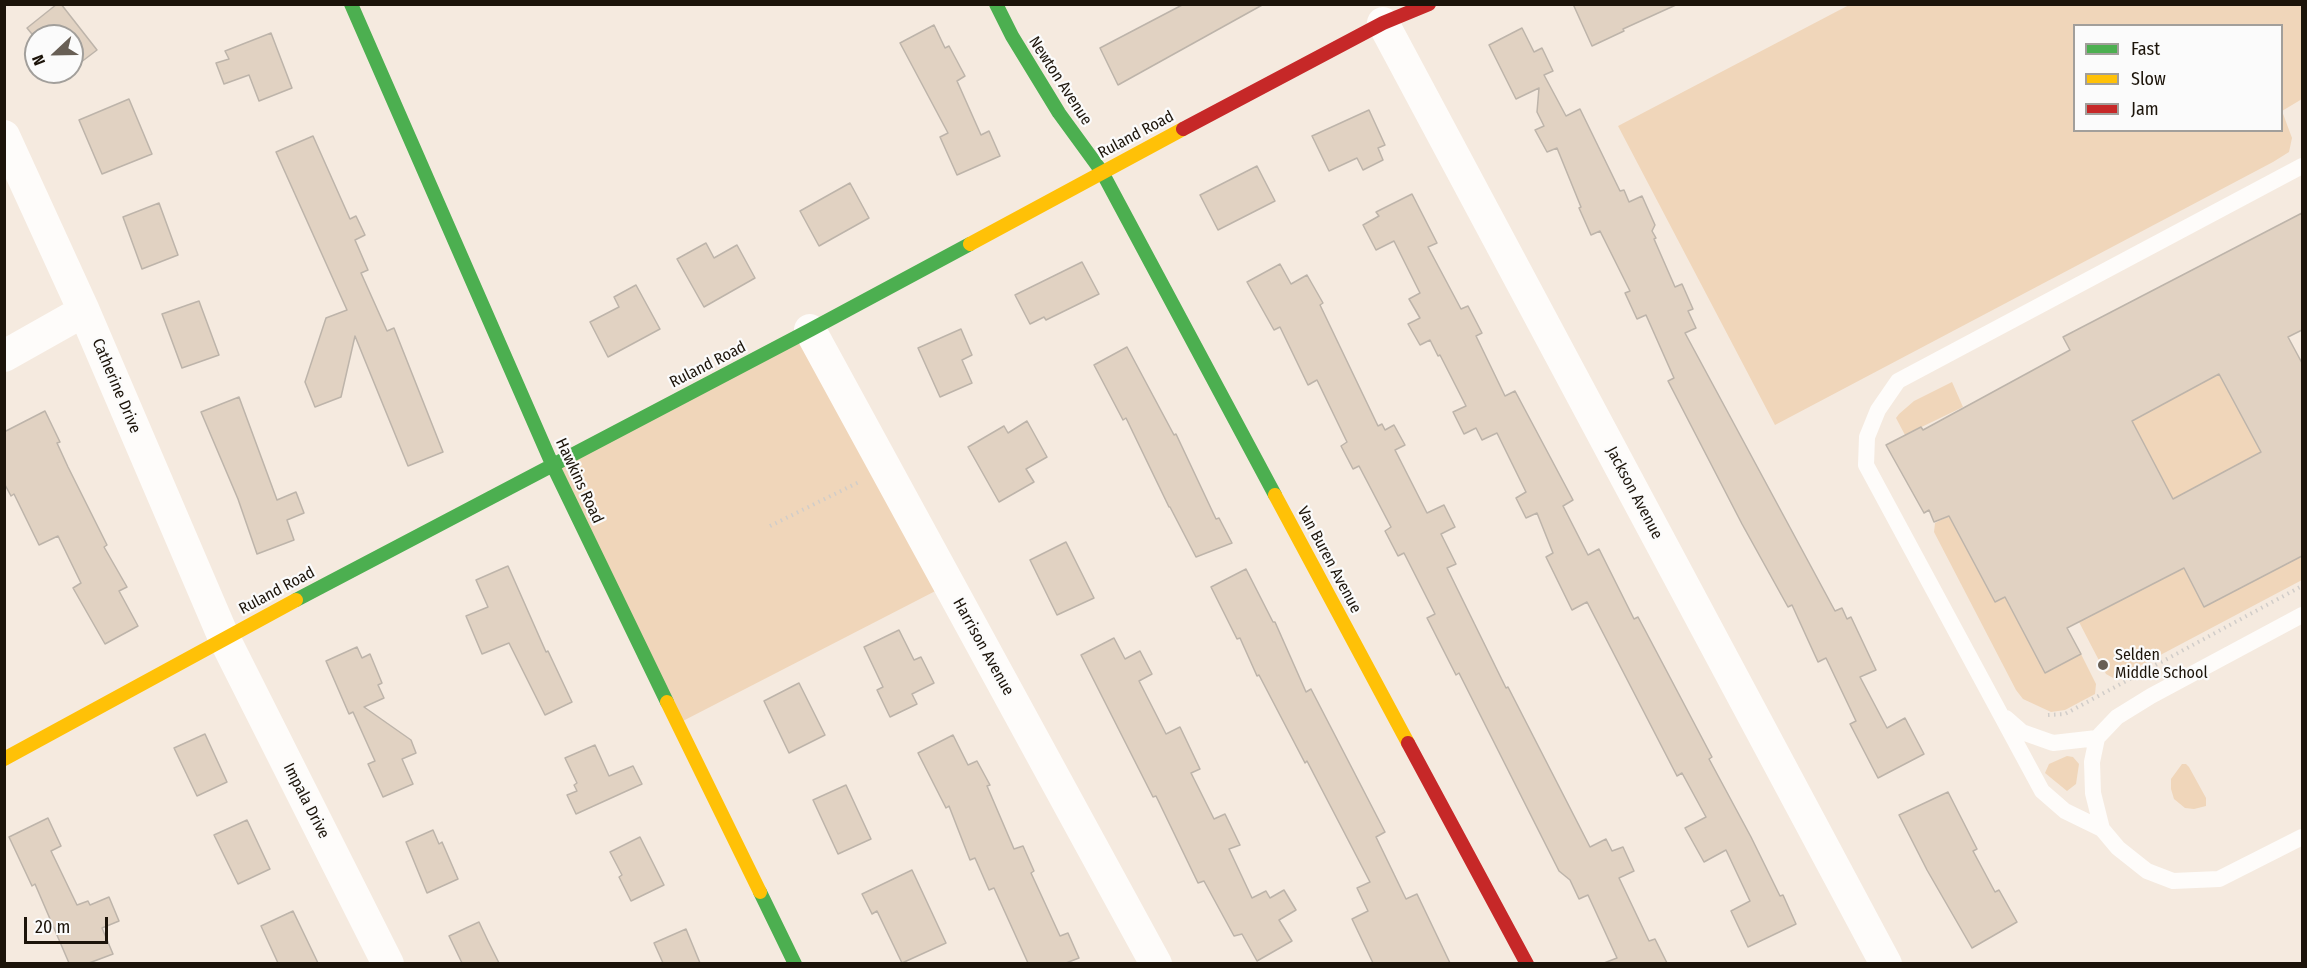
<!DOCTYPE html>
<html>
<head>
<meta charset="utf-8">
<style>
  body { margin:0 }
  #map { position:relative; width:2307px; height:968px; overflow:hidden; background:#f5eadf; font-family:"Fira Sans Condensed",sans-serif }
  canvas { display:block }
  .frame { position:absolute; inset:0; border:6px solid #1c140a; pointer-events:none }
  .legend { position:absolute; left:2073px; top:24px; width:210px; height:108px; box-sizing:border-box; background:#fbfbfb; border:2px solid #a29f9b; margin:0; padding:8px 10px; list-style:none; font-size:18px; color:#1c140a }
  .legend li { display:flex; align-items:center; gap:12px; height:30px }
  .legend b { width:30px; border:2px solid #a29f9b }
  .north { position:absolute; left:24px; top:24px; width:60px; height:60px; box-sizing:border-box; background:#fbfbfb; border:2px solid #a29f9b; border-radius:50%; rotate:248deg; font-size:16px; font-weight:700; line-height:24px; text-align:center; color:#1c140a }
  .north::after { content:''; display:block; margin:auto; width:21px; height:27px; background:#685f55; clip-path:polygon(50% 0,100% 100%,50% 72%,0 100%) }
  .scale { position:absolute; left:24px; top:917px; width:84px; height:27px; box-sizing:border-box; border:3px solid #1c140a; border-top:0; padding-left:8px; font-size:18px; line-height:21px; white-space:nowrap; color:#1c140a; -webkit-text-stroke:4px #fbfbfb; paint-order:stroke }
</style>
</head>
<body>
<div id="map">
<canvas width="2307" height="968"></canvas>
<div class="frame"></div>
<ul class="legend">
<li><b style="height:8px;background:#4caf50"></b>Fast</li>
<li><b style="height:8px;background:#ffc107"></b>Slow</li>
<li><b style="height:8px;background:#c62828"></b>Jam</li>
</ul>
<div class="north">N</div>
<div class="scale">20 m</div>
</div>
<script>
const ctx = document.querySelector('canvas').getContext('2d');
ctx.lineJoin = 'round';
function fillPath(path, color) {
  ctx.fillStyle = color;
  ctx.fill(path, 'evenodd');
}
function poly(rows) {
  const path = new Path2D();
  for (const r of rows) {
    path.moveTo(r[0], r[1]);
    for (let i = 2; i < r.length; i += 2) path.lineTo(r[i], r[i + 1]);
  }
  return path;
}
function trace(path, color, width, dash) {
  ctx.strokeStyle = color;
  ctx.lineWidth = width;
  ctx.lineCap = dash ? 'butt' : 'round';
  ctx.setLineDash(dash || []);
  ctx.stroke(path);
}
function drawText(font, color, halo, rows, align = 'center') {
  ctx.font = font + ' "Fira Sans Condensed",sans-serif';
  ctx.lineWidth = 4.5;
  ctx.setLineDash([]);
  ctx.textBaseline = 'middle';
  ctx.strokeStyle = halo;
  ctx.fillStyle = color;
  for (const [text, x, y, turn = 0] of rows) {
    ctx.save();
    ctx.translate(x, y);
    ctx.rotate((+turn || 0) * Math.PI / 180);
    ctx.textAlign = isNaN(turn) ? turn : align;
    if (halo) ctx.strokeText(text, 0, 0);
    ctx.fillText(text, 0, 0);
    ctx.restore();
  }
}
const green = poly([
  [1851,4,2302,5,2302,99,2282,111,2292,138,2289,152,2273,162,1775,425,1618,126],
  [2074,26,2282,26,2282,130,2074,130],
  [810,330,949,584,677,724,552,464],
  [2219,374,2261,452,2173,499,2132,421],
  [1952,382,1963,407,1905,435,1896,418,1899,414,1914,401],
  [1949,516,1995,602,2005,597,2046,672,2081,654,2096,684,2095,694,2065,710,2051,712,2023,699,2016,690,1934,532,1935,523],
  [2302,556,2302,580,2115,679,2106,674,2079,622,2184,568,2204,607],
  [2067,756,2073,757,2079,764,2076,784,2067,791,2045,773,2049,764],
  [2182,764,2186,764,2189,767,2206,798,2206,806,2194,809,2185,808,2174,799,2171,789,2171,779]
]);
const building = poly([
  [57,4,61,4,97,50,72,69,72,36,36,36,36,39,27,28,57,4],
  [1184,4,1264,4,1118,85,1100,48,1184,4],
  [1573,4,1678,4,1623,29,1624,31,1592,46,1573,4],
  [934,25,945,48,949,46,965,76,957,81,981,135,989,131,1000,156,957,175,940,137,948,133,900,43,934,25],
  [1522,28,1534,52,1542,48,1553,71,1544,75,1566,116,1580,109,1620,191,1624,190,1629,202,1642,196,1655,225,1652,231,1656,238,1654,239,1675,287,1682,284,1693,309,1688,311,1696,328,1685,333,1835,611,1842,608,1847,619,1851,617,1876,670,1860,677,1887,728,1905,718,1924,754,1878,778,1850,724,1856,721,1826,658,1818,662,1792,605,1788,607,1742,524,1668,381,1674,378,1646,315,1637,319,1625,293,1630,291,1600,231,1591,235,1579,208,1581,207,1557,148,1547,152,1535,130,1544,126,1537,112,1539,88,1516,99,1489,45,1522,28],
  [271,33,292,88,259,101,249,75,224,84,216,63,229,59,225,51,271,33],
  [129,99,152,154,102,174,79,120,129,99],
  [1369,110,1385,145,1378,148,1383,160,1363,170,1357,158,1329,171,1312,136,1369,110],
  [313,136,350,219,356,216,365,235,355,240,368,270,361,273,387,331,394,328,443,452,408,466,355,336,341,397,315,407,305,382,326,318,347,310,276,152,313,136],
  [1257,166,1275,201,1218,230,1200,195,1257,166],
  [850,183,869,218,819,246,800,211,850,183],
  [1412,194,1437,243,1428,247,1461,309,1468,306,1482,333,1476,336,1505,396,1515,391,1573,500,1563,506,1588,555,1599,549,1634,619,1638,617,1646,632,1712,757,1709,759,1751,837,1780,896,1783,895,1796,924,1748,947,1731,911,1750,901,1726,850,1704,862,1685,828,1706,817,1682,773,1677,776,1587,602,1572,610,1546,557,1553,553,1537,513,1526,518,1516,498,1526,492,1497,433,1482,440,1476,428,1464,434,1453,412,1466,406,1440,355,1438,356,1430,340,1420,345,1408,324,1420,318,1409,299,1420,293,1394,241,1376,250,1363,225,1379,216,1376,212,1412,194],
  [159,203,178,255,142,269,123,217,159,203],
  [2302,213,2302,330,2288,337,2302,363,2302,556,2204,607,2184,568,2067,628,2081,654,2045,673,2005,597,1995,602,1949,516,1934,522,1929,510,1924,513,1886,445,1921,427,1923,430,2070,350,2063,337,2302,213],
  [2219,374,2261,452,2173,499,2132,421,2219,374],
  [706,243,714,258,737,245,755,278,704,307,677,259,706,243],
  [1082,262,1099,294,1046,320,1044,317,1030,324,1015,295,1082,262],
  [1280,264,1291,284,1307,275,1323,303,1320,305,1378,426,1382,424,1385,430,1394,425,1405,445,1395,450,1427,513,1444,505,1455,527,1441,534,1456,564,1447,568,1506,688,1508,687,1590,847,1606,839,1612,851,1623,847,1634,871,1619,878,1649,941,1655,939,1667,963,1604,963,1617,958,1588,895,1579,899,1570,880,1559,871,1459,673,1456,675,1427,618,1435,614,1404,553,1398,556,1385,531,1391,527,1359,466,1353,469,1341,446,1347,442,1317,380,1308,385,1280,327,1274,330,1247,282,1280,264],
  [636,285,660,329,608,357,590,322,619,307,614,297,636,285],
  [199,301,219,355,182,368,162,314,199,301],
  [961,329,972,355,962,360,972,383,940,397,918,348,961,329],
  [1127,347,1174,435,1176,434,1216,519,1219,518,1232,543,1196,557,1170,507,1169,507,1126,418,1123,420,1094,365,1127,347],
  [239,397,277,500,296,492,304,513,287,520,294,540,257,554,238,499,201,412,239,397],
  [45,411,60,442,57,443,68,467,107,545,104,547,127,587,119,591,138,626,105,644,73,588,81,583,58,536,39,545,14,494,11,496,4,483,4,432,45,411],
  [1027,421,1047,457,1026,469,1034,482,999,502,968,447,1004,426,1008,433,1027,421],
  [1066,542,1094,598,1057,615,1030,560,1066,542],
  [508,566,546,652,548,651,572,702,545,715,509,643,482,654,466,616,488,607,476,580,508,566],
  [1246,569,1273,622,1275,622,1306,692,1311,689,1385,832,1376,837,1406,899,1417,894,1450,963,1373,963,1352,919,1368,911,1357,888,1370,882,1307,761,1305,763,1259,675,1257,676,1240,638,1237,639,1211,587,1246,569],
  [899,630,914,660,921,657,934,683,912,694,917,704,890,717,877,690,883,687,864,647,899,630],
  [1114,638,1125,659,1140,651,1152,674,1139,681,1166,734,1180,727,1200,769,1191,773,1214,819,1225,814,1240,845,1229,849,1252,898,1266,891,1270,898,1284,890,1296,910,1279,920,1292,941,1257,961,1242,934,1234,936,1204,881,1198,883,1156,796,1153,797,1081,655,1114,638],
  [357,647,362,658,370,654,382,683,378,685,384,698,364,707,411,740,416,753,402,759,413,784,383,797,368,764,375,761,353,712,349,714,326,661,357,647],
  [799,683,825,735,789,753,764,701,799,683],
  [205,734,227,782,197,796,174,748,205,734],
  [953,735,968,765,977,761,990,785,987,786,1014,849,1023,846,1034,871,1031,873,1060,936,1068,933,1079,958,1066,963,1028,963,994,888,989,890,975,858,970,860,949,806,946,808,918,753,953,735],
  [595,745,609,776,633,766,642,784,576,814,567,795,577,791,574,785,577,783,565,758,595,745],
  [846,785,871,839,838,854,813,800,846,785],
  [1948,792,1977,849,1973,851,1995,892,1999,890,2017,922,1972,948,1927,870,1899,815,1948,792],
  [48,818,61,846,51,851,77,905,88,901,90,905,109,897,119,921,102,928,113,954,89,963,69,963,35,884,32,886,9,837,48,818],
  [247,820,270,869,238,884,214,835,247,820],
  [433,830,439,844,442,842,458,879,427,893,406,842,433,830],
  [640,837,664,885,631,901,619,877,622,875,610,852,640,837],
  [912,870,946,943,902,963,877,911,872,914,862,894,912,870],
  [293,911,318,963,278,963,261,926,293,911],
  [479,922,488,941,499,963,462,963,449,936,479,922],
  [686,929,700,963,663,963,654,943,686,929]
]);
const path = poly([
  [770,526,861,481],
  [2048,715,2065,714,2302,586]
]);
const lane = poly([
  [2302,615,2151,696,2117,717,2097,738,2092,762,2093,793,2102,829,2118,848,2147,871,2173,881,2219,879,2302,837],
  [2006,718,2022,732,2053,743,2097,738],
  [2102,829,2065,811,2042,791,1866,465,1867,437,1878,410,1898,381,2302,166]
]);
const street = poly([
  [1383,23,1886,964],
  [4,136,84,311,224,638,388,964],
  [810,330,1156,964],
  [4,356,84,311]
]);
const fast = poly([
  [351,4,552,464,667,702],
  [996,4,1012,36,1059,113,1102,172,1275,495],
  [296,600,810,330,970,244],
  [760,892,795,964]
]);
const slow = poly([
  [970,244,1183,129],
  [1275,495,1408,743],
  [667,702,760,892],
  [4,759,296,600]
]);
const jam = poly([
  [1183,129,1383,23,1429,4],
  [1408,743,1527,964]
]);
const markers = [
  [2103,665,6,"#685f55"]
];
const streetNames = [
  ["Newton Avenue",1060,81,57],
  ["Ruland Road",1136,135,-28],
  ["Ruland Road",708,365,-27],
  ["Catherine Drive",116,386,67],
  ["Hawkins Road",579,481,65],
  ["Jackson Avenue",1634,493,62],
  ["Van Buren Avenue",1329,560,62],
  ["Ruland Road",277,591,-28],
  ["Harrison Avenue",983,647,61],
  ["Impala Drive",306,801,63]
];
const poiNames = [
  ["Selden",2115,656],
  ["Middle School",2115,674]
];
fillPath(green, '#f0d6ba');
fillPath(building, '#e1d2c2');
trace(building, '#bdb4aa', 1.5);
trace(path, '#d1cdc9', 4, [1.5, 4.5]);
trace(lane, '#fefcfa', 16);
trace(street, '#fefcfa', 32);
trace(fast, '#4caf50', 14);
trace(slow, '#ffc107', 14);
trace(jam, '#c62828', 14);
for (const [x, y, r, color] of markers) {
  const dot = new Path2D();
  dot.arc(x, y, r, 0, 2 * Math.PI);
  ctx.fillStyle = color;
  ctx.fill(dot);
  trace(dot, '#fbfbfb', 2);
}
drawText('16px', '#1c140a', '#fbfbfb', streetNames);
drawText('16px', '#1c140a', '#fbfbfb', poiNames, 'left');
</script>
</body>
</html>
